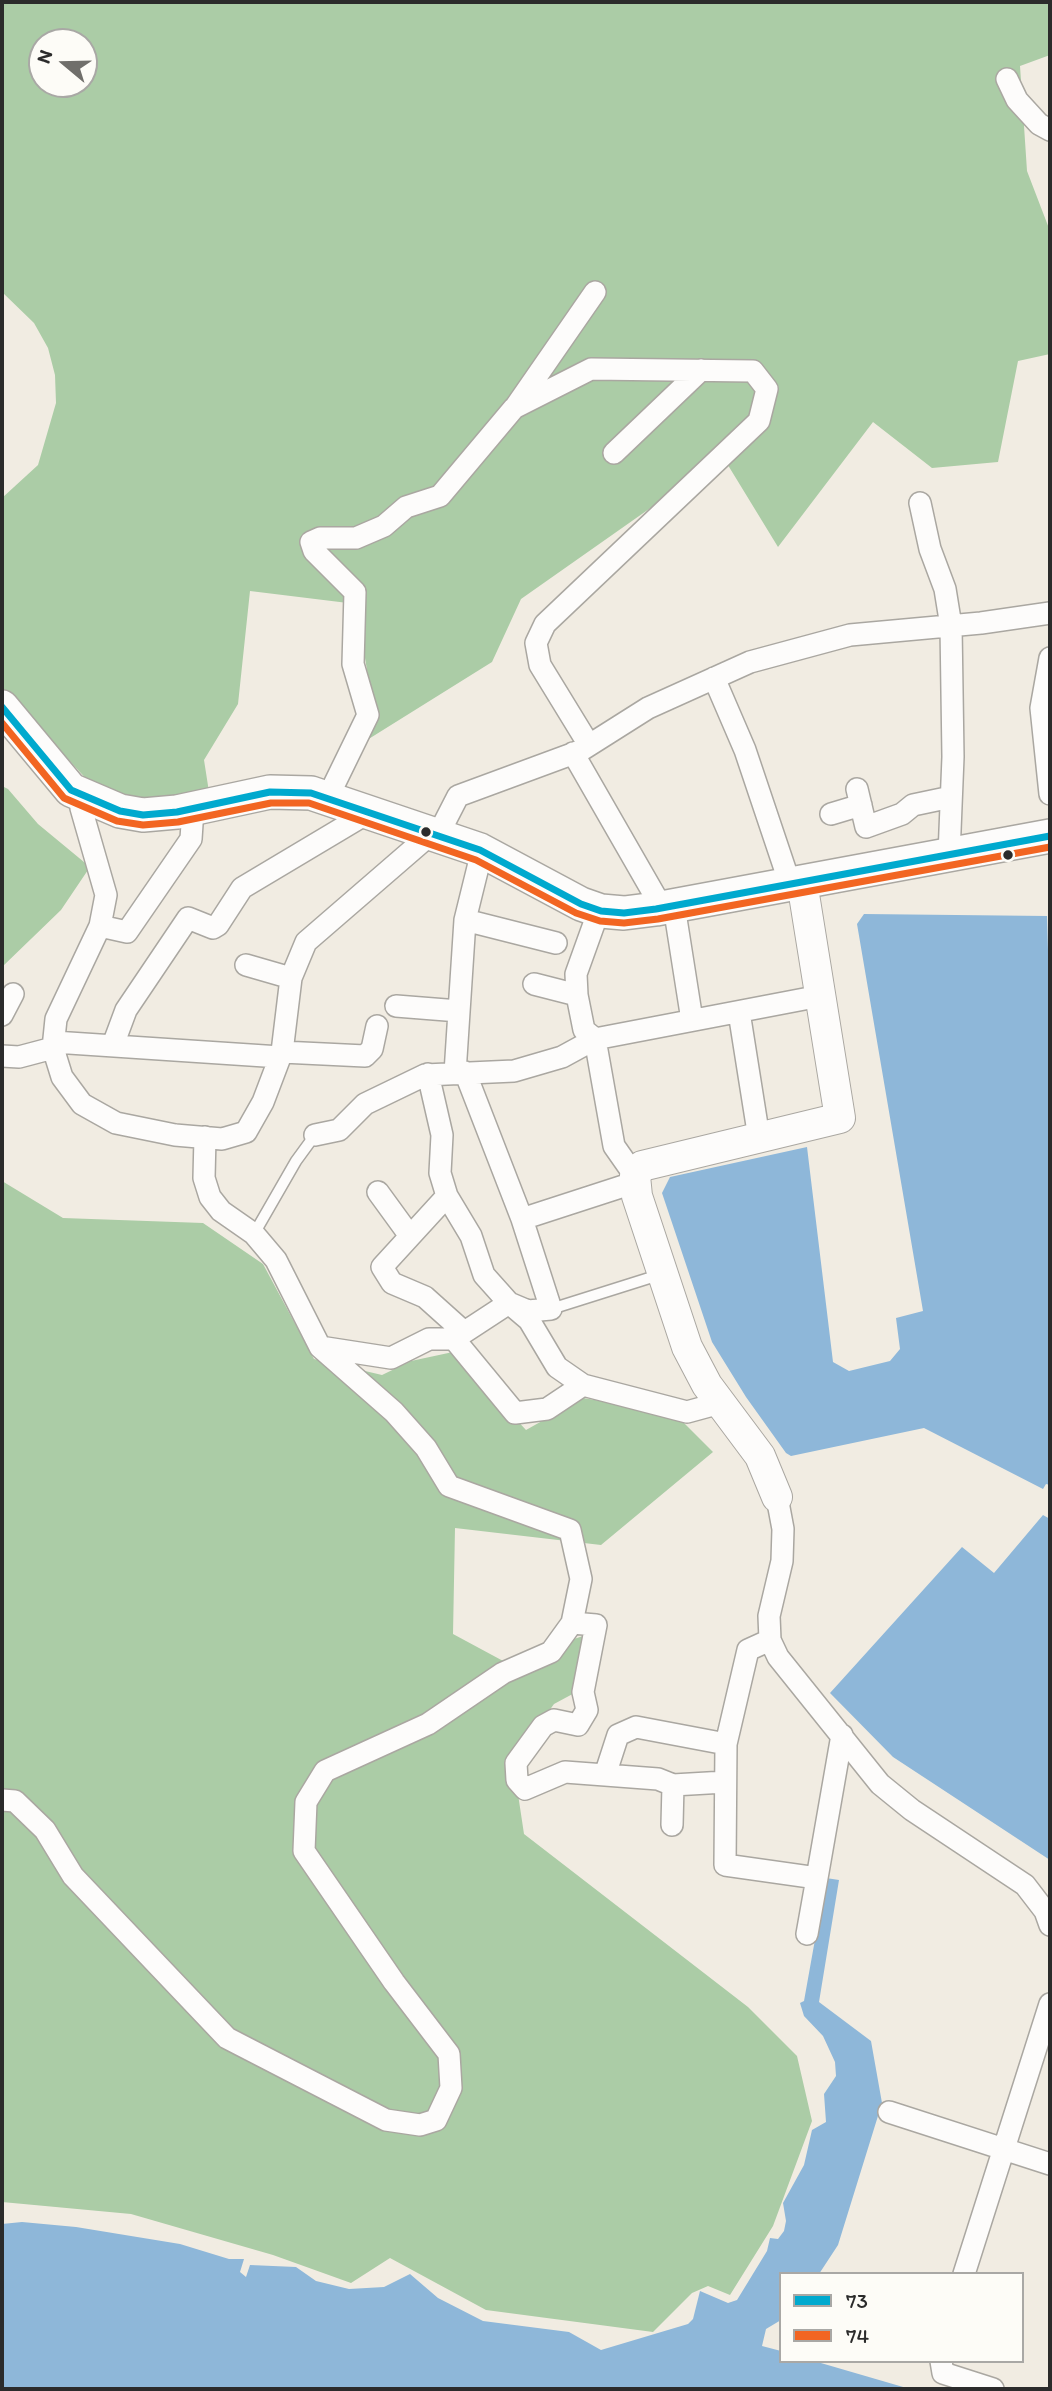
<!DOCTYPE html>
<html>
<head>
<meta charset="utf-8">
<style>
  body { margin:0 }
  #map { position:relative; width:1052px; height:2391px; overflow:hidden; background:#f1ece2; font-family:Itim,sans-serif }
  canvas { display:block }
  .frame { position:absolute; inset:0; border:4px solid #2b2b2b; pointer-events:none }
  .legend { position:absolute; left:779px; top:2272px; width:245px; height:91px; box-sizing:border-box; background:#fdfcf7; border:2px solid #a9a8a5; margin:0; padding:9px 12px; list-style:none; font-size:21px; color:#2b2b2b }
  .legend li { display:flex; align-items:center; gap:14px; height:35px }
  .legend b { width:35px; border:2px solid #a9a8a5 }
  .north { position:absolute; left:28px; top:28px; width:70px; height:70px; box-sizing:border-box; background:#fdfcf7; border:2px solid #a9a8a5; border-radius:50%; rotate:289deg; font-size:19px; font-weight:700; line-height:28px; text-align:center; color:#2b2b2b }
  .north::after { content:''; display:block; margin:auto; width:24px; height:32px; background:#706f6b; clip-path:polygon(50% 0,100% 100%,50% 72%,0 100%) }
</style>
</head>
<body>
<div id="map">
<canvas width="1052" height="2391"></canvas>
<div class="frame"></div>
<ul class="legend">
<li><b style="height:9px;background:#00a9ce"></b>73</li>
<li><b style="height:9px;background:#f26522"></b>74</li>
</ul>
<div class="north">N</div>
</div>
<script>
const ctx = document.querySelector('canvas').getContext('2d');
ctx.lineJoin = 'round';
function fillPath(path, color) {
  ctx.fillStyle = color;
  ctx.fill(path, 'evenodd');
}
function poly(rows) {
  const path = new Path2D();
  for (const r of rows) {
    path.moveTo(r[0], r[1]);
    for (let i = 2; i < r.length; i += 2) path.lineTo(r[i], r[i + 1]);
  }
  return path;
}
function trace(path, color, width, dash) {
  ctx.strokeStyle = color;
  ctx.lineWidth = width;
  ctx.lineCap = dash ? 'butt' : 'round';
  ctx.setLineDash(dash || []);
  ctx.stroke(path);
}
const forest = poly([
  [2,2,1050,2,1050,55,1020,66,1027,171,1050,231,1050,354,1018,361,998,462,932,468,873,422,778,547,723,457,521,599,492,662,359,745,374,712,356,604,250,591,238,704,204,760,209,792,146,805,104,798,2,688,2,498,38,465,56,403,55,375,48,348,34,323,2,292],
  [42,42,84,42,84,84,42,84],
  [2,786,8,789,38,824,90,867,61,910,2,967],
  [2,1181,63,1218,203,1223,263,1264,314,1359,382,1375,411,1361,453,1352,526,1430,583,1398,674,1413,713,1452,601,1545,455,1528,453,1634,505,1662,592,1633,580,1690,554,1704,513,1761,524,1834,748,2007,797,2056,812,2121,773,2226,730,2295,708,2286,692,2293,653,2332,486,2310,390,2258,351,2283,273,2255,131,2214,2,2202]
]);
const water = poly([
  [864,914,1047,916,1050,1019,1050,1485,1046,1484,1043,1489,924,1428,791,1456,786,1453,746,1397,712,1342,662,1193,670,1177,807,1147,833,1362,849,1371,890,1361,900,1349,896,1318,923,1311,857,924],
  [1043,1515,1050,1519,1050,1860,893,1757,830,1693,962,1547,994,1573],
  [826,1878,839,1880,819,2002,871,2041,882,2103,838,2245,819,2274,781,2274,781,2320,766,2329,762,2346,781,2351,781,2361,814,2361,910,2389,2,2389,2,2224,22,2222,76,2227,180,2244,229,2259,244,2259,240,2272,246,2277,250,2265,296,2267,316,2281,349,2289,384,2287,410,2274,438,2298,483,2321,569,2332,601,2350,688,2324,693,2319,700,2291,728,2303,737,2300,767,2251,770,2238,778,2239,784,2231,786,2221,783,2203,804,2165,812,2130,826,2122,824,2094,836,2076,835,2062,823,2036,804,2016,800,2003,804,2001]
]);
const lane = poly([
  [254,1234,296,1161,315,1135],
  [551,1309,662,1274]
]);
const street = poly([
  [1007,79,1017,100,1039,124,1050,130],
  [516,406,595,292],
  [614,453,701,370],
  [920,503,930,549,945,589,951,626,953,757,949,855],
  [1050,658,1041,708,1050,794],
  [714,678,745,750,790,884],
  [573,753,662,908],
  [857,789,866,827,902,814,913,805,951,797],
  [328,797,368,715,353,664,355,592,314,551,311,542,320,538,356,538,384,526,406,507,440,496,514,408,591,369,753,371,767,389,759,421,545,624,536,643,540,665,589,745],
  [84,798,81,808,106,895,100,926,56,1019,53,1048,62,1077,82,1104,116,1123,175,1135,222,1139,246,1132,263,1102,282,1052,291,978,306,942,432,833],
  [831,814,861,805],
  [438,835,458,796,580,751,648,708,750,662,850,635,981,623,1050,613],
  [674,906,692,1020],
  [465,920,556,943],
  [100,926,127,932,191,839,193,809],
  [246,965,291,978],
  [534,984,577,995,584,1030,595,1039,820,996],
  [577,995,576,974,599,910],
  [396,1006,459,1011],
  [739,1012,759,1138],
  [2,1015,13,994],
  [54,1042,280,1057],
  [113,1045,126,1010,188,918,213,928,218,925,242,888,371,811],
  [282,1052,365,1056,372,1049,377,1026],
  [2,1056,19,1057,53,1048],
  [455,1073,465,920,482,851],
  [428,1074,442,1135,440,1173,447,1196,471,1236,484,1275,509,1303,529,1320,557,1367,583,1385],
  [315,1135,339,1130,365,1104,425,1075,514,1071,562,1057,595,1039,614,1146,635,1176],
  [205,1137,204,1178,210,1197,221,1211,254,1234,276,1260,320,1347,394,1412,426,1448,449,1486,570,1530,581,1579,572,1623,596,1625,583,1692,587,1710,578,1725,554,1720,543,1726,516,1763,517,1780,525,1789,565,1772,605,1775],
  [378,1192,410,1236],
  [447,1196,382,1267,392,1283,425,1297,464,1332],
  [522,1219,636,1182],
  [454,1339,509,1303,528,1311,551,1309,522,1219,465,1072],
  [320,1347,391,1358,429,1339,454,1339,515,1413,547,1409,583,1385,687,1412,720,1403],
  [777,1497,783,1529,782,1561,769,1616,770,1640,778,1657,880,1784,912,1810,1025,1885,1045,1911,1050,1925],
  [770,1640,748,1650,726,1744,725,1865,817,1878,842,1735],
  [725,1782,673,1785,658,1779,605,1775,618,1735,636,1727,726,1744],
  [2,1800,15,1801,45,1830,73,1876,227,2038,386,2120,420,2125,436,2120,451,2088,449,2054,394,1982,304,1851,306,1802,325,1771,428,1724,503,1673,551,1652,572,1623],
  [672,1825,673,1785],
  [807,1934,817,1878],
  [889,2112,1050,2164],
  [964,2274,1050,2004],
  [941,2361,943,2373,993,2389]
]);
const secondary = poly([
  [777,1497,760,1456,707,1385,687,1347,637,1196,635,1176,642,1166,840,1118,802,882]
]);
const primary = poly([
  [2,707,71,790,120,811,143,815,177,812,270,792,311,793,480,850,581,904,601,911,624,913,656,909,1050,836]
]);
const bus1 = poly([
  [2,707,71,790,120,811,143,815,177,812,270,792,311,793,480,850,581,904,601,911,624,913,656,909,1050,836]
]);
const bus2 = poly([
  [2,723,64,798,117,821,143,825,178,822,271,803,309,803,476,860,576,913,600,921,624,923,658,919,1050,847]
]);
const markers = [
  [426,832,6,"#2b2b2b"],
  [1008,855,6,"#2b2b2b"]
];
fillPath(forest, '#abcca6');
fillPath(water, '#8eb7d9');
trace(lane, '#aaa7a1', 13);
trace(street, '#aaa7a1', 24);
trace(secondary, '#aaa7a1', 32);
trace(primary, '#aaa7a1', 36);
trace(lane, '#fdfcfb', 10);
trace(street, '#fdfcfb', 21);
trace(secondary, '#fdfcfb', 30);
trace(primary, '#fdfcfb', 33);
trace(bus1, '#00a9ce', 7);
trace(bus2, '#f26522', 7);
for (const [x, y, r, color] of markers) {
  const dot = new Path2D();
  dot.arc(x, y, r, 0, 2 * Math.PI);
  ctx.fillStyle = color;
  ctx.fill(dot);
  trace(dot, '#fdfcf7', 2.5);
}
</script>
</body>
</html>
